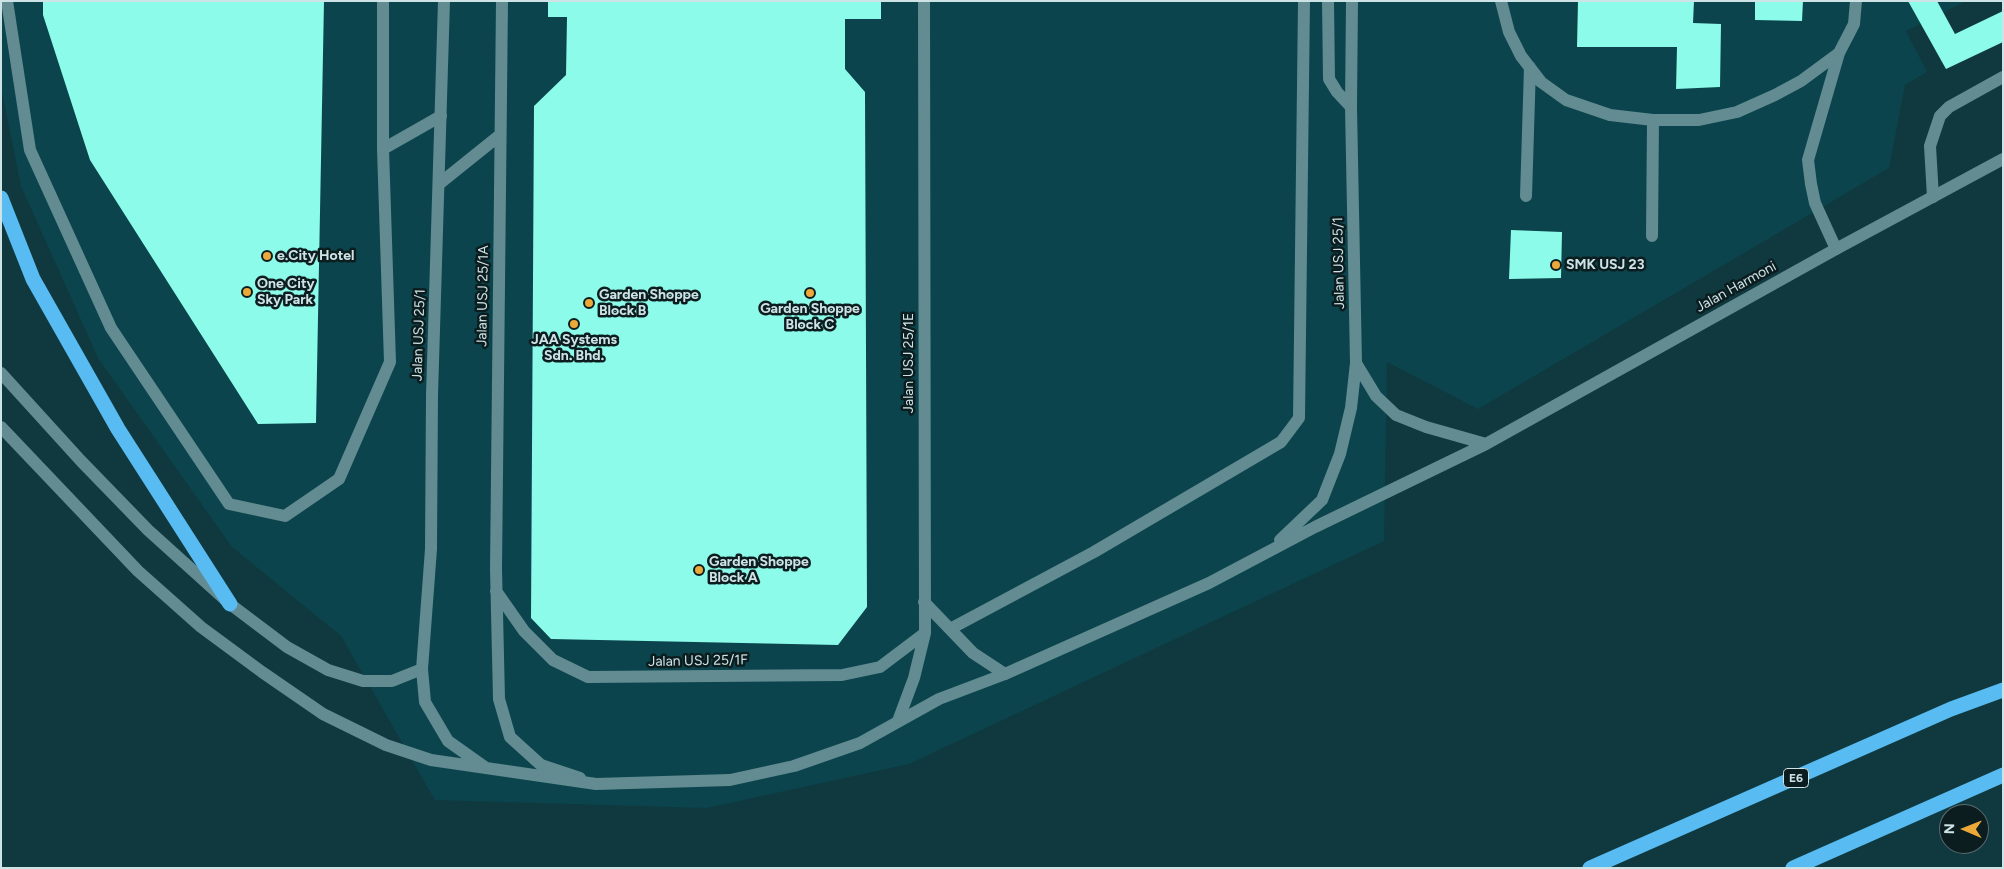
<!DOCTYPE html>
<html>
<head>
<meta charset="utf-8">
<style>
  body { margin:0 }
  #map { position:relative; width:2004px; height:869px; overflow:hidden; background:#0f393f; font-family:Figtree,sans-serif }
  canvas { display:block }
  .frame { position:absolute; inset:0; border:2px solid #cee3e6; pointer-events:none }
  .north { position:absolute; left:1939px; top:804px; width:50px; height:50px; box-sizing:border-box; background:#0c1d20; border:1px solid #5a6c6f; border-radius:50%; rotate:271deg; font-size:14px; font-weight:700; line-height:20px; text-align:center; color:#cee3e6 }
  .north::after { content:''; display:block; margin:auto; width:18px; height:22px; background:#eca93a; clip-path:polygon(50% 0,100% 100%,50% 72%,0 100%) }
</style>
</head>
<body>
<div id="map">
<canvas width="2004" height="869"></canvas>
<div class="frame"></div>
<div class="north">N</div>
</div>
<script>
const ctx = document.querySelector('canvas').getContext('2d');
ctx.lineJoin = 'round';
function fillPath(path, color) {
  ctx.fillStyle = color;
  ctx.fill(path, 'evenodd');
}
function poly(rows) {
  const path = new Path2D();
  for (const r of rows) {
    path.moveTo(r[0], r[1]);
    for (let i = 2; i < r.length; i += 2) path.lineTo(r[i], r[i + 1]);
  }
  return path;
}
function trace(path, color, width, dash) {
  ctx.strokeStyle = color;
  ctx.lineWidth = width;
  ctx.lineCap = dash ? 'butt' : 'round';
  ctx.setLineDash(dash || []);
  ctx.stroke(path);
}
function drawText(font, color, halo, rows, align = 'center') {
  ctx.font = font + ' Figtree,sans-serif';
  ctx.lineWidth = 5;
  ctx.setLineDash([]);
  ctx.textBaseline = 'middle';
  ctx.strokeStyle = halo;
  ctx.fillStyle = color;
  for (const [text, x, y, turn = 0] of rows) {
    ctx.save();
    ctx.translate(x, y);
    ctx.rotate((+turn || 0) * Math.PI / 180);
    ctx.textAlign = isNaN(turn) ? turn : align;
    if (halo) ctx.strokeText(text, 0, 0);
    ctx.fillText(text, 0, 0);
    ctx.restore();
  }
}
const built = poly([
  [1,1,1966,1,1906,31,1927,72,1905,85,1889,168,1478,409,1387,362,1384,541,909,764,707,808,435,800,341,636,232,547,98,358,21,186,1,87]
]);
const building = poly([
  [43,1,324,1,316,423,258,424,90,160,43,15],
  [548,1,881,1,881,19,845,19,845,69,865,92,867,607,838,645,551,639,531,618,534,106,566,75,567,17,548,17],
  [1578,1,1694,1,1693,23,1721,24,1720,87,1676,89,1677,47,1577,47],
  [1755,1,1803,1,1802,21,1755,20],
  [1908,1,1937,1,1955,34,2003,11,2003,42,1946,69],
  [1511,230,1562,232,1561,278,1509,279]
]);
const lane = poly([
  [7,1,30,150,111,328,229,504,285,516,339,479,390,362,383,149,383,1],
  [1328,1,1329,79,1337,92,1351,107],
  [1501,1,1509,32,1521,56,1541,82,1566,100,1610,115,1653,120,1699,120,1737,112,1775,95,1801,81,1839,53],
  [383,149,441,116],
  [1526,196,1530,67],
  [1933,197,1930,146,1940,116,1949,107,2003,77],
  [1652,236,1653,120],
  [1836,249,1815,203,1811,184,1808,160,1839,53,1854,24,1856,1],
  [950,629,1094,552,1281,442,1299,418,1304,1]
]);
const street = poly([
  [502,1,496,569,499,699,510,737,541,765,580,778],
  [439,184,500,135],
  [496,591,524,631,553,660,588,677,842,675,880,667,925,633],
  [924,602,973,653,1005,674],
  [898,721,914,678,925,633,924,1]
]);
const secondary = poly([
  [444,1,432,395,431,549,422,669,425,702,448,741,486,768],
  [1352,1,1351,107,1356,363,1376,396,1396,415,1426,427,1486,444],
  [1,373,81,461,148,530,230,604,287,647,328,670,363,681,392,681,422,669],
  [1,427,138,571,201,627,262,672,323,714,386,745,431,760,596,784,730,780,794,766,860,743,939,699,1005,674,1209,583,1315,527,1486,444,1836,249,2003,159],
  [1280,540,1322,500,1340,454,1351,408,1356,363]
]);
const highway = poly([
  [1,198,33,279,118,429,230,604],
  [1590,868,1951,709,2003,690],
  [1793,868,2003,775]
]);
const markers = [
  [267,256,5,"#eca93a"],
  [1556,265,5,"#eca93a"],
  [247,292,5,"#eca93a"],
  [810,293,5,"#eca93a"],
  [589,303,5,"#eca93a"],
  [574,324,5,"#eca93a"],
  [699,570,5,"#eca93a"]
];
const shields = [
  [1796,778,25]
];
const shieldNames = [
  ["E6",1796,778]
];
const poiNames = [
  ["e.City Hotel",277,256],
  ["SMK USJ 23",1566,265],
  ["One City",257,284],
  ["Sky Park",257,300],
  ["Garden Shoppe",599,295],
  ["Block B",599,311],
  ["Garden Shoppe",810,309,"center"],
  ["Block C",810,325,"center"],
  ["JAA Systems",574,340,"center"],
  ["Sdn. Bhd.",574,356,"center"],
  ["Garden Shoppe",709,562],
  ["Block A",709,578]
];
const streetNames = [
  ["Jalan USJ 25/1",1339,263,-91],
  ["Jalan Harmoni",1736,287,-29],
  ["Jalan USJ 25/1A",483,296,-89],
  ["Jalan USJ 25/1",419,335,-88],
  ["Jalan USJ 25/1E",909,363,-90],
  ["Jalan USJ 25/1F",698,661,-1]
];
fillPath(built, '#0b444c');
fillPath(building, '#8cfbe9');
trace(lane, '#628b92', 12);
trace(street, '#628b92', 12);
trace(secondary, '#628b92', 12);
trace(highway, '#58bbf1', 15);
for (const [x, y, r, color] of markers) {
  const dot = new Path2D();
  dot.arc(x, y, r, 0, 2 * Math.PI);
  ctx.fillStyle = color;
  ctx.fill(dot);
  trace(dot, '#0c1d20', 2);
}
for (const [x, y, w] of shields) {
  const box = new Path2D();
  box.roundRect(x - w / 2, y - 9.5, w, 19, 4);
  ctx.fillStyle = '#0c1d20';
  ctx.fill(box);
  trace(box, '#cee3e6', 1);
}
drawText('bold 12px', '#cee3e6', null, shieldNames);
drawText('bold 14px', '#cee3e6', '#0c1d20', poiNames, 'left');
drawText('14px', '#cee3e6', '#0c1d20', streetNames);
</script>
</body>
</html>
